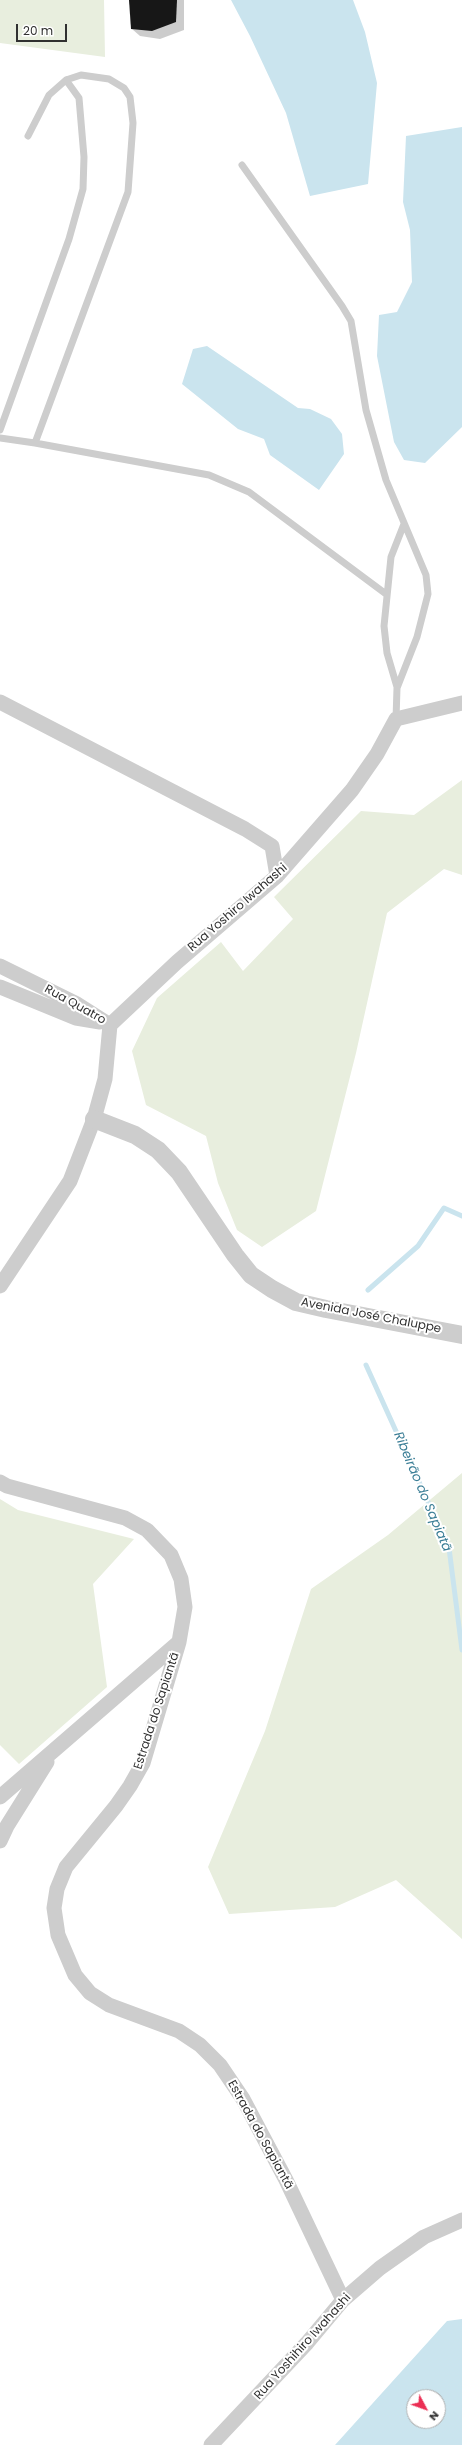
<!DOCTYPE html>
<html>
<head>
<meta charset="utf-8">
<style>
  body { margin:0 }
  #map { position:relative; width:462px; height:2445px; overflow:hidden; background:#fff; font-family:Poppins,sans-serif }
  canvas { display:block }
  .north { position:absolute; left:406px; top:2389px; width:40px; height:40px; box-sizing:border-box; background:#fff; border:1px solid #acacac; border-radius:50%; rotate:131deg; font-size:11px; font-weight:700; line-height:16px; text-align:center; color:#303030 }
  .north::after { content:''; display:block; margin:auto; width:14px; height:18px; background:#eb2f54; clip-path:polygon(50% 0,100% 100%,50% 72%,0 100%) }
  .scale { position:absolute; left:16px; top:24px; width:51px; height:18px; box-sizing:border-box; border:2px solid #303030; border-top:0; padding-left:5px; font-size:12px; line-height:14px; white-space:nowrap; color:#303030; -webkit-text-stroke:3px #fff; paint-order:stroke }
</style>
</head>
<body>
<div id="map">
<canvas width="462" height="2445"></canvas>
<div class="north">N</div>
<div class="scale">20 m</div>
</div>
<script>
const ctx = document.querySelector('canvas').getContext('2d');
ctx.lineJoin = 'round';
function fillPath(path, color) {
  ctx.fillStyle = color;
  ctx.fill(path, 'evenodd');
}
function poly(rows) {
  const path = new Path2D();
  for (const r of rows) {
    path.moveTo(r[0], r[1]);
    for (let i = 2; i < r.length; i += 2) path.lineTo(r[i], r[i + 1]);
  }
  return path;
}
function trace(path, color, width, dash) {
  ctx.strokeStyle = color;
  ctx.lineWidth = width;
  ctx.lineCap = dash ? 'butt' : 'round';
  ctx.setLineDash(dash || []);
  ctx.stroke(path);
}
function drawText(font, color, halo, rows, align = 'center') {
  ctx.font = font + ' Poppins,sans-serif';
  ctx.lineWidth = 4;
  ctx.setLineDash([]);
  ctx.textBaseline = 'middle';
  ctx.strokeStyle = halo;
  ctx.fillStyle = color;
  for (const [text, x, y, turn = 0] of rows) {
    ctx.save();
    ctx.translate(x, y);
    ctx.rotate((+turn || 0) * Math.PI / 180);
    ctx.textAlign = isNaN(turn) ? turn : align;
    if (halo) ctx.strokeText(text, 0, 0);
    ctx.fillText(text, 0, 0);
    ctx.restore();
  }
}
const green = poly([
  [0,0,104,0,105,57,0,43],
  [462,780,462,875,444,869,387,913,356,1053,316,1211,262,1247,237,1230,218,1183,206,1136,146,1105,132,1051,157,998,221,942,243,971,293,919,274,897,361,811,414,815],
  [462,1473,462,1939,396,1880,335,1907,229,1914,208,1867,265,1731,311,1589,388,1535],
  [0,1499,18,1510,134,1539,93,1584,107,1687,19,1764,0,1745]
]);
const water = poly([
  [231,0,353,0,365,32,377,83,368,184,310,196,286,113,250,36],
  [462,127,462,427,425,463,404,460,394,442,377,356,379,315,397,312,412,282,410,230,403,202,406,136],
  [207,346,298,408,310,409,331,419,342,434,344,454,319,490,270,455,264,439,238,429,182,384,193,349],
  [462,2319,462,2445,335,2445,447,2321],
  [414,2397,438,2397,438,2421,414,2421]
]);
const shadow = poly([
  [130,0,184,0,184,30,160,39,140,36,132,29]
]);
const stream = poly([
  [368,1290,418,1246,444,1208,462,1216],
  [366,1365,449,1548,462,1650]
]);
const building = poly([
  [129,0,177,0,176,22,152,31,131,29]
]);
const service = poly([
  [28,136,49,95,66,80,81,75,109,79,124,88,130,97,133,123,128,192,35,443],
  [242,165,342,306,351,321,366,410,386,480,426,575,428,594,417,637,397,688,396,719],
  [0,430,69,239,83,189,84,157,79,98,66,80],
  [0,438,35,443,209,475,249,492,386,594],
  [397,687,387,653,384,626,391,557,404,524]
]);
const minor = poly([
  [0,702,245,829,272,846,277,876],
  [0,966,77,1004,110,1025],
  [0,987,76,1018,100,1022],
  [110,1025,177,962,277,876,352,790,377,754,396,719,462,703],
  [0,1286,70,1181,94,1119,105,1079,110,1025],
  [0,1482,7,1486,125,1518,147,1530,171,1555,181,1579,185,1607,179,1642,143,1763,130,1786,116,1806,66,1867,57,1889,54,1908,58,1935,75,1975,90,1993,109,2005,179,2031,200,2045,220,2065,243,2099,286,2180,343,2300],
  [0,1797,179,1642],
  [0,1841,7,1826,47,1762],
  [211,2445,307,2343,343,2300,380,2268,424,2237,462,2220]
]);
const tertiary = poly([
  [94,1119,135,1135,158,1150,179,1172,235,1255,251,1275,272,1289,296,1302,326,1309,462,1335]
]);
const streetNames = [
  ["Rua Yoshiro Iwahashi",238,908,-41],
  ["Rua Quatro",75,1005,29],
  ["Avenida José Chaluppe",371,1316,11],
  ["Estrada do Sapiantã",157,1711,-72],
  ["Estrada do Sapiantã",260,2135,61],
  ["Rua Yoshihiro Iwahashi",303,2347,-48]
];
const waterNames = [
  ["Ribeirão do Sapiatã",422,1492,67]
];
fillPath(green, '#e8eede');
fillPath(water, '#cae4ee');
fillPath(shadow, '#0003');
trace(stream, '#cae4ee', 5);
fillPath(building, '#171717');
trace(service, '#cdcdcd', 7);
trace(minor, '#cdcdcd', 15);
trace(tertiary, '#cdcdcd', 18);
drawText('12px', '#303030', '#fff', streetNames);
drawText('italic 13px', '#3b7e96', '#fff', waterNames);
</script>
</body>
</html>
